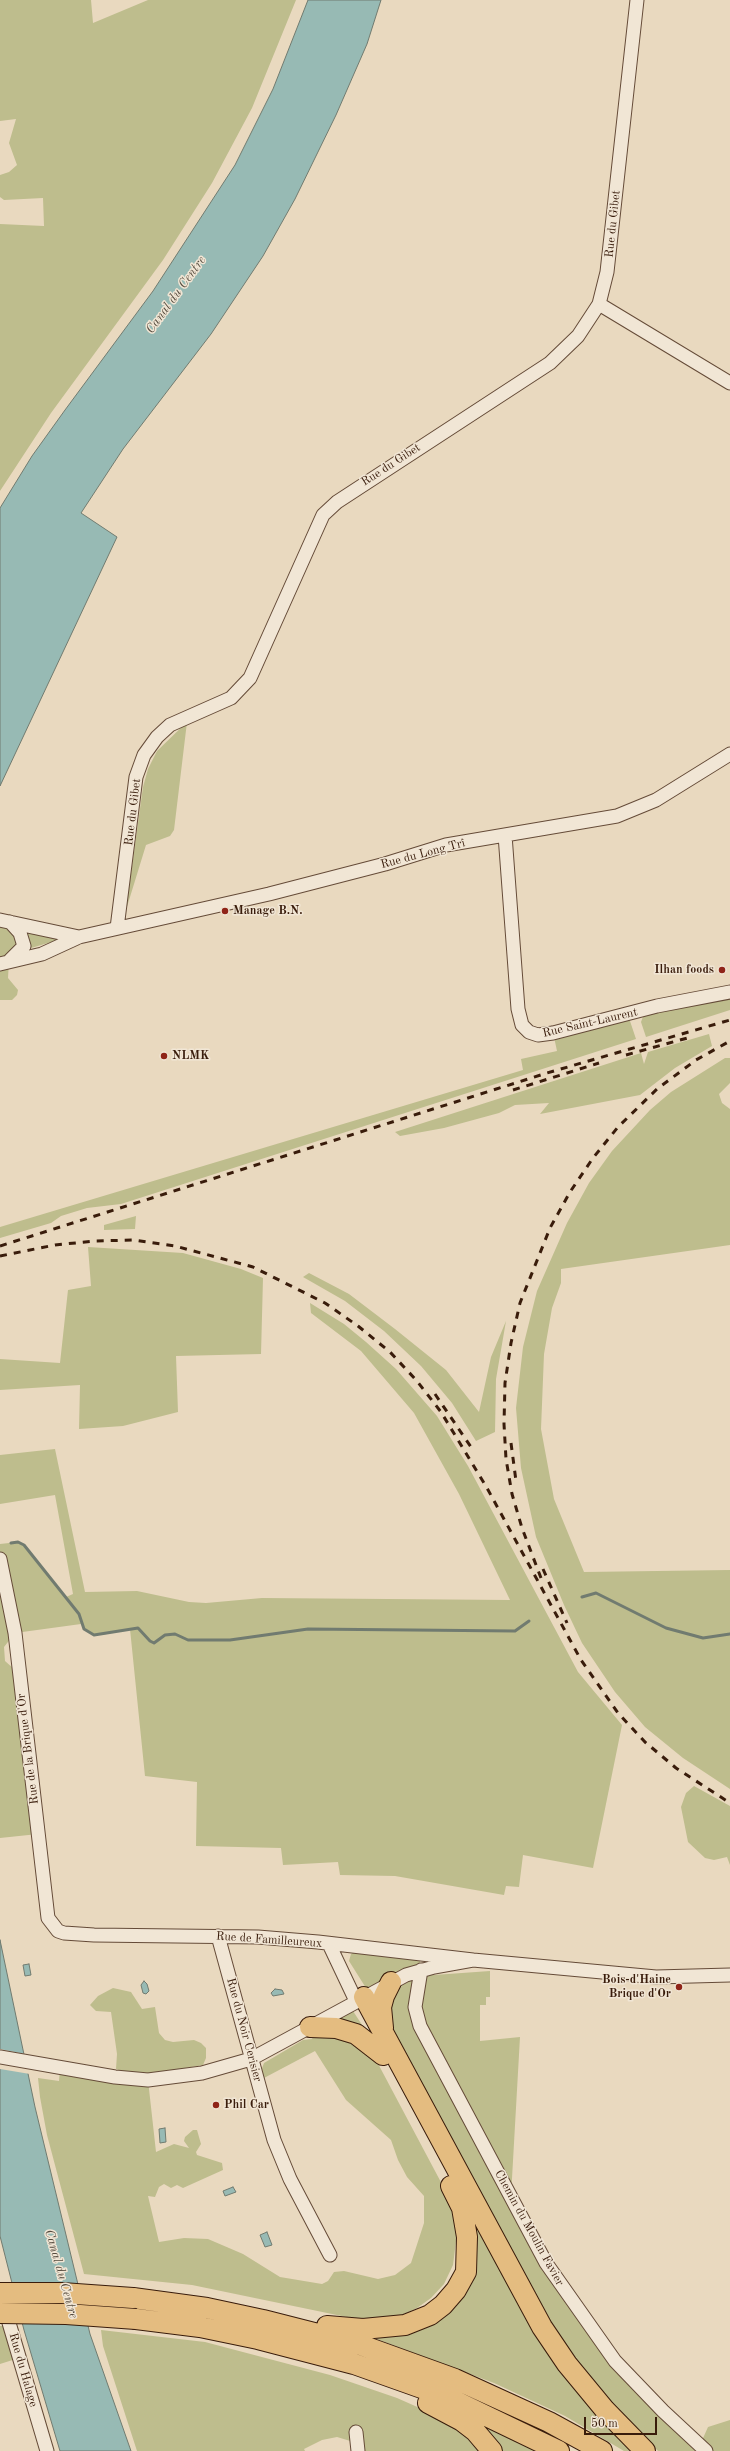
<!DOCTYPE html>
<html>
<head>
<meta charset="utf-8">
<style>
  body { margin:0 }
  #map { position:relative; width:730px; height:2451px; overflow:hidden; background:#e9d9bf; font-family:"Old Standard TT",serif }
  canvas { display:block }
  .scale { position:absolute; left:584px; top:2417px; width:73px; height:18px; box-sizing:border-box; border:2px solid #391c0b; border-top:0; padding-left:5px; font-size:12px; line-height:14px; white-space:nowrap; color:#391c0b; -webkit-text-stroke:3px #f1e6d5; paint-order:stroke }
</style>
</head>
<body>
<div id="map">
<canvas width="730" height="2451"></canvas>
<div class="scale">50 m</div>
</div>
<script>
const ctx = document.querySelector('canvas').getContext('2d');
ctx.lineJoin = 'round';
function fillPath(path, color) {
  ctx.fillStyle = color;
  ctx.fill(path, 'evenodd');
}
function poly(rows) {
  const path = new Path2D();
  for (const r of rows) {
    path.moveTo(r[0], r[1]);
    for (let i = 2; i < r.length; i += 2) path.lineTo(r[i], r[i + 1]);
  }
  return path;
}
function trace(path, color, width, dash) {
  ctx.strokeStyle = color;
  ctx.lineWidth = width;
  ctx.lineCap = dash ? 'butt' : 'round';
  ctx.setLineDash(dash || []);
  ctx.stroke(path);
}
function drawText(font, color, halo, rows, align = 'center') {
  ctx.font = font + ' "Old Standard TT",serif';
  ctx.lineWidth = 3;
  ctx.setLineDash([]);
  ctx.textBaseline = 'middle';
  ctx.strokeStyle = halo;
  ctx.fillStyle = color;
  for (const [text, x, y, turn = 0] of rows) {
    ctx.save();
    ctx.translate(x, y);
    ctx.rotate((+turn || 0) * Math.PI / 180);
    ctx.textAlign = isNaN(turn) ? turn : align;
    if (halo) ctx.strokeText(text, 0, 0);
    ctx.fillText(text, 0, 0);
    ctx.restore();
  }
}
const green = poly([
  [0,0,91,0,93,23,148,0,296,0,252,108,212,183,163,260,51,413,0,491,0,224,44,226,43,198,4,200,0,197,0,175,9,172,17,165,9,143,16,119,0,121],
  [187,722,174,830,170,836,146,845,126,910,143,787,148,769,157,751],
  [0,920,59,938,58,940,21,951,9,961,8,978,18,990,17,995,12,1000,0,1000],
  [730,992,730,1010,646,1037,641,1022,644,1014],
  [629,1018,636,1039,121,1204,87,1208,61,1216,51,1223,0,1238,0,1227,523,1070,521,1059,557,1051,554,1037],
  [709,1034,712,1046,675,1068,640,1095,540,1114,549,1103,515,1105,499,1113,444,1128,400,1136,395,1132,641,1053,644,1064,648,1052],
  [725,1058,730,1058,730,1083,719,1094,722,1103,730,1109,730,1245,561,1269,561,1283,552,1308,544,1354,541,1429,554,1499,584,1572,730,1570,730,1789,683,1758,645,1727,615,1692,582,1643,564,1605,536,1537,521,1468,516,1408,523,1347,537,1291,567,1223,589,1183,612,1151,650,1110,671,1092],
  [136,1216,135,1229,104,1230,104,1225],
  [88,1247,183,1253,241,1269,263,1278,261,1354,176,1356,178,1412,123,1426,79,1429,80,1385,0,1390,0,1359,60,1363,68,1290,91,1286],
  [309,1273,349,1294,395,1329,446,1370,479,1412,491,1357,506,1321,496,1379,495,1432,476,1441,452,1403,421,1366,384,1331,345,1301,303,1277],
  [310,1303,344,1324,366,1342,396,1369,437,1416,468,1466,578,1672,622,1725,593,1868,523,1855,519,1887,506,1886,504,1895,395,1876,340,1875,338,1862,283,1865,281,1848,196,1846,197,1782,145,1776,130,1629,102,1635,94,1635,84,1629,81,1624,15,1633,4,1647,5,1661,14,1669,38,1834,0,1838,0,1544,18,1542,24,1545,66,1597,73,1594,55,1495,0,1504,0,1455,55,1449,85,1592,137,1591,189,1602,206,1603,262,1598,510,1600,459,1494,414,1413,361,1351,311,1313],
  [694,1786,730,1806,730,1865,727,1857,714,1860,705,1858,688,1842,681,1807,686,1793],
  [356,1951,420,1959,420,1965,389,1979,366,1988,349,1961,351,1954],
  [434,1967,434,1975,490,1971,490,1997,486,1997,486,2005,480,2005,480,2041,520,2037,511,2196,588,2324,700,2445,708,2427,730,2420,730,2451,658,2451,610,2403,572,2357,548,2320,393,2036,387,2011,400,1984,411,1978,414,1982,421,1970],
  [113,1988,131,1992,142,2009,155,2007,159,2033,165,2040,173,2042,194,2040,201,2043,206,2048,206,2058,203,2065,137,2076,116,2069,117,2054,111,2012,96,2011,90,2005,98,1996],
  [351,2011,353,2011,366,2031,333,2022],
  [338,2033,375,2058,452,2203,457,2233,453,2265,444,2284,431,2298,417,2308,402,2315,361,2320,192,2285,84,2274,47,2135,40,2097,38,2078,59,2081,60,2068,148,2080,156,2152,174,2144,189,2148,184,2141,185,2137,193,2130,197,2130,201,2144,196,2152,197,2155,222,2163,223,2170,183,2188,177,2185,171,2188,164,2184,159,2187,155,2197,148,2196,159,2242,184,2238,208,2239,243,2254,280,2277,322,2284,328,2281,334,2272,344,2271,378,2279,395,2275,411,2263,424,2223,424,2196,407,2177,398,2160,391,2140,346,2100,315,2051,264,2078,261,2071,264,2063,303,2040,312,2039,314,2034],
  [466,2208,488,2239,639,2451,624,2451,565,2416,494,2383,366,2335,458,2296],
  [0,2326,10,2326,19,2358,0,2364],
  [101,2330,205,2342,330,2375,397,2398,449,2421,462,2432,479,2451,358,2451,357,2443,337,2437,322,2440,304,2449,305,2451,137,2451,103,2346],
  [449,2404,537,2451,499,2451]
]);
const water = poly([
  [308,0,381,0,367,44,336,115,295,199,263,256,211,334,123,449,81,513,117,537,0,786,0,508,32,456,65,410,153,291,235,165,273,89,308,0],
  [0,1940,35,2107,90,2334,131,2451,60,2451,24,2330,0,2236,0,1940],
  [29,1964,31,1975,25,1976,23,1965,29,1964],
  [144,1981,147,1984,149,1991,146,1994,143,1993,141,1985,144,1981],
  [275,1989,282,1990,284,1994,273,1996,271,1993,275,1989],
  [165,2128,166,2142,160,2143,159,2129,165,2128],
  [233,2187,236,2192,225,2196,223,2191,233,2187],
  [267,2232,272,2245,265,2247,260,2235,267,2232]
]);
const pier = poly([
  [0,2049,25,2054,30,2074,0,2069]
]);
const stream = poly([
  [11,1543,18,1542,24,1545,79,1614,84,1629,94,1635,138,1628,150,1641,154,1643,165,1635,175,1634,188,1640,230,1640,308,1629,515,1631,529,1621],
  [582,1597,596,1593,666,1628,703,1638,730,1634]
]);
const minor = poly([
  [599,304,730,383],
  [505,835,518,1009,522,1025,529,1032,538,1035,553,1033,657,1006,730,992],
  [0,920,79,937],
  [10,922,20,933,24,946,10,960],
  [117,928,136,777,144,755,157,737,170,725,231,698,250,678,323,515,337,502,550,363,578,336,599,304,607,272,637,0],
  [0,964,42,954,79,937,269,894,385,864,446,845,617,816,656,800,730,754],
  [0,1559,15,1633,48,1918,58,1931,64,1933,94,1935,258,1937,318,1942,473,1960],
  [218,1936,274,2140,290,2179,330,2255],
  [329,1944,356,2001],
  [421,1970,415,2007,420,2026,546,2263,615,2361,663,2411,706,2451],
  [0,2057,115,2077,148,2080,202,2073,251,2059,406,1975,434,1967,473,1960,656,1977,730,1975],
  [4,2306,47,2451],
  [356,2432,358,2451]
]);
const highway = poly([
  [364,1997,542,2327,567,2364,605,2410,645,2451],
  [310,2027,336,2028,356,2034,383,2055],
  [383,2028,381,2007,384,1996,391,1982],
  [133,2298,207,2308,263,2320,361,2345,455,2379,549,2422,602,2451],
  [136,2319,200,2327,258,2339,354,2364,447,2397,559,2451],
  [327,2326,363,2329,405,2325,430,2315,443,2305,456,2290,466,2272,467,2237,462,2208,451,2186],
  [428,2403,462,2421,475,2431,492,2451]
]);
const rail = poly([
  [626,1055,691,1037],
  [513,1090,599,1063],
  [0,1246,547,1073,730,1020],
  [0,1256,55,1245,95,1241,134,1240,175,1246,253,1267,325,1303,358,1326,390,1352,417,1381,441,1412,487,1488,581,1660,618,1713,645,1742,676,1768,730,1803],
  [435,1394,471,1447],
  [511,1443,516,1481],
  [543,1569,567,1623],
  [541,1578,522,1528,512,1494,506,1459,504,1424,505,1383,511,1343,520,1303,550,1228,570,1192,593,1158,618,1127,657,1089,696,1060,730,1041]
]);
const highwayBridge = poly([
  [0,2293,62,2293,133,2298],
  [0,2313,66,2314,136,2319]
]);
const markers = [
  [225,911,4,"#8f2418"],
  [722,970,4,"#8f2418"],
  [164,1056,4,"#8f2418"],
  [679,1987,4,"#8f2418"],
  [216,2105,4,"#8f2418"]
];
const streetNames = [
  ["Rue du Gibet",613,224,-84],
  ["Rue du Gibet",391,465,-33],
  ["Rue du Gibet",133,812,-83],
  ["Rue du Long Trî",423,854,-15],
  ["Rue Saint-Laurent",590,1023,-13],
  ["Rue de la Brique d'Or",28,1749,-97],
  ["Rue de Familleureux",269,1940,4],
  ["Rue du Noir Cerisier",244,2030,75],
  ["Chemin du Moulin Favier",529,2228,61],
  ["Rue du Halage",23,2370,74]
];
const poiNames = [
  ["Manage B.N.",233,911],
  ["Ilhan foods",714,970,"right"],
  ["NLMK",172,1056],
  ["Bois-d'Haine",671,1980,"right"],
  ["Brique d'Or",671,1994,"right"],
  ["Phil Car",224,2105]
];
const waterNames = [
  ["Canal du Centre",176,295,-54],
  ["Canal du Centre",61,2274,74]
];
fillPath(green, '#bebd8d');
fillPath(water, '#97bab4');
trace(water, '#717b70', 1);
fillPath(pier, '#e9d9bf');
trace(stream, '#717b70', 3);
trace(minor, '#654b38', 15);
trace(highway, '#391c0b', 22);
trace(minor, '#f1e6d5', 13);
trace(highway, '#e4bc80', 20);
trace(rail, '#391c0b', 3, [7, 7]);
trace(highwayBridge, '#391c0b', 22, []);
trace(highwayBridge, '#e4bc80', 20);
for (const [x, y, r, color] of markers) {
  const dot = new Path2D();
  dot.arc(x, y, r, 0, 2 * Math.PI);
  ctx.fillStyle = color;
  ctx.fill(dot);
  trace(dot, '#f1e6d5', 1.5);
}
drawText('12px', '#391c0b', '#f1e6d5', streetNames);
drawText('bold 12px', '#391c0b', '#f1e6d5', poiNames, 'left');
drawText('italic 13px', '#554b3e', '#f1e6d5', waterNames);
</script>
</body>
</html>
